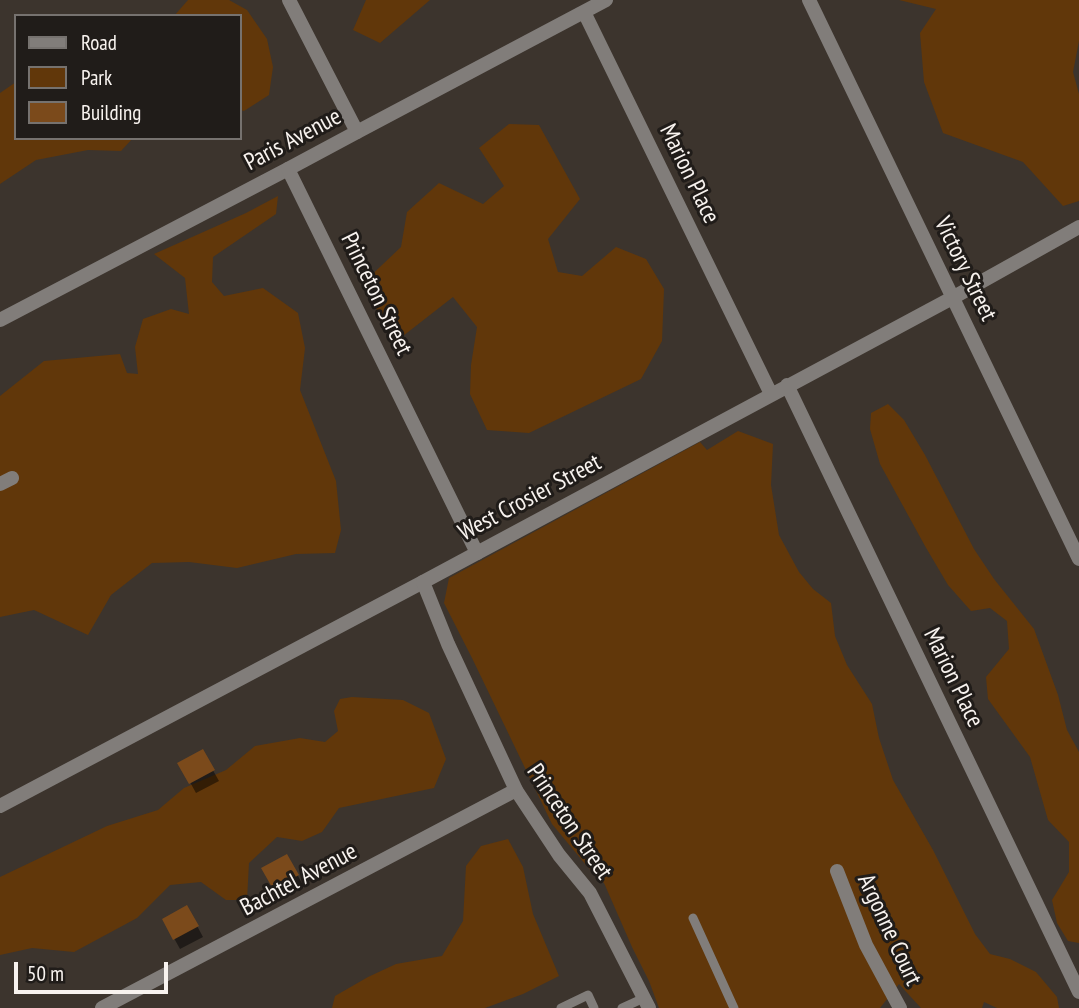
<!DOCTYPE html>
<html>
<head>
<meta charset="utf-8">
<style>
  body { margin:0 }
  #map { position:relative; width:1079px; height:1008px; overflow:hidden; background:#3c342d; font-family:"PT Sans Narrow",sans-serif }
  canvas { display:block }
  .legend { position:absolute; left:14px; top:14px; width:228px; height:126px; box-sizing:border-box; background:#201c19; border:2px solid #76726f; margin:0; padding:9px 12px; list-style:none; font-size:21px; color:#f8f3ef }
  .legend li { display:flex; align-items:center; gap:14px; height:35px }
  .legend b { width:35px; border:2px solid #76726f }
  .scale { position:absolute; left:14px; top:962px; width:154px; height:32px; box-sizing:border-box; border:4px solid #f8f3ef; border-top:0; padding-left:9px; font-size:21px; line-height:24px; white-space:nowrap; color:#f8f3ef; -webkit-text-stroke:5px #201c19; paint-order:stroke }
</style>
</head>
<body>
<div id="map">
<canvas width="1079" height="1008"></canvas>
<ul class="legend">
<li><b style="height:9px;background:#817d7a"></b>Road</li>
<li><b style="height:19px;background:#61370a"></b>Park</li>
<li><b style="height:19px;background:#7b4a1b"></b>Building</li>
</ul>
<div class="scale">50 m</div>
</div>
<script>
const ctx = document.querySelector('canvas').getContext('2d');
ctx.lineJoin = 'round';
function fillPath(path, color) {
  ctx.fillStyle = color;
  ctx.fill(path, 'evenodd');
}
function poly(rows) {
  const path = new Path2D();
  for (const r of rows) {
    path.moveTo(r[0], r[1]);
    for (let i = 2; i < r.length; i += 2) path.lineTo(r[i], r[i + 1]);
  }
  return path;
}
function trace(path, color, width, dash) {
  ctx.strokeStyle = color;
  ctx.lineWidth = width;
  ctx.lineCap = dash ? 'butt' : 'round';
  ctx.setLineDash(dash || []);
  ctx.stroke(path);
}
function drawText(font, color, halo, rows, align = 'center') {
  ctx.font = font + ' "PT Sans Narrow",sans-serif';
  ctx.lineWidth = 6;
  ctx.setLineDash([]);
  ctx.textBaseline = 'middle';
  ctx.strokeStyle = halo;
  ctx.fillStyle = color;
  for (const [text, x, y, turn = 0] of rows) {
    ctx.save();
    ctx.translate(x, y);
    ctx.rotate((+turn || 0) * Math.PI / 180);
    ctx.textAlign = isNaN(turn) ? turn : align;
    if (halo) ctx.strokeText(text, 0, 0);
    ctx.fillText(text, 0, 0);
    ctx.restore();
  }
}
const green = poly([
  [188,0,229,0,247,10,267,39,273,67,269,95,244,111,240,110,240,16,174,16],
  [366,0,430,0,380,43,353,30],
  [899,0,1079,0,1079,41,1073,72,1079,94,1079,201,1063,206,1023,162,943,133,924,82,920,33,936,9],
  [16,82,16,138,133,138,121,151,88,150,36,160,0,184,0,93],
  [509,124,539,125,580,199,548,239,558,272,582,276,616,247,646,259,664,289,662,341,641,379,529,433,487,430,470,394,471,365,477,327,453,297,403,336,377,310,362,284,401,247,407,212,439,183,483,204,504,186,479,148],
  [278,196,276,214,213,257,212,282,224,296,263,288,298,313,305,348,300,390,336,481,341,530,335,553,296,554,237,568,189,562,152,563,111,595,88,635,34,610,0,617,0,396,44,361,120,354,127,373,138,374,135,347,143,319,171,309,189,314,185,278,154,254,246,213],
  [888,404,904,420,925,455,974,549,994,579,1034,629,1058,695,1067,730,1079,752,1079,943,1068,941,1057,923,1052,900,1069,872,1069,842,1048,820,1030,757,988,699,986,677,1009,649,1007,621,990,608,971,611,948,585,925,546,880,464,870,429,871,413],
  [738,431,773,444,771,485,779,535,799,572,813,589,831,603,835,636,847,665,872,704,879,738,893,780,933,850,975,934,990,954,1010,959,1036,972,1057,997,1059,1008,997,1008,984,1002,982,1008,921,1008,899,984,880,1008,659,1008,649,981,632,947,604,883,586,865,552,824,472,658,444,603,449,578,700,442,707,450],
  [352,697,403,700,429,713,446,759,434,788,339,808,322,832,302,841,277,837,249,863,247,900,226,900,201,882,170,885,137,918,74,952,32,948,0,955,0,877,107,826,158,810,184,788,226,770,255,746,300,738,325,742,338,731,334,711,340,699],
  [508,839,523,867,533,914,559,976,523,994,485,1008,332,1008,335,996,368,977,396,964,442,956,463,921,466,866,481,846]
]);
const shadow = poly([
  [202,751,219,781,196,793,180,764],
  [287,856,303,885,280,898,264,868],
  [187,907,203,937,180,949,164,920]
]);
const building = poly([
  [203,749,215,770,189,784,177,763],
  [287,854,299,875,273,889,261,868],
  [187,905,199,926,173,940,162,919]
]);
const service = poly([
  [693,918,734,1008],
  [561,1008,588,995,594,1008],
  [622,1008,644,998]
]);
const minor = poly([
  [809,0,1079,559],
  [584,12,771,394],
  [357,132,606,0],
  [0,320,288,169],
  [787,385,1079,992],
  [0,484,12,478],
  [477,553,954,297,1079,227],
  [0,806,423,582],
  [837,871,866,945,900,1008],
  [102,1008,516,790]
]);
const tertiary = poly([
  [289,0,357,132,288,169,477,553,423,582,448,644,516,790,559,855,590,893,649,1008]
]);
const streetNames = [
  ["Paris Avenue",293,140,-28],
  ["Marion Place",689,174,64],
  ["Victory Street",965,269,64],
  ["Princeton Street",376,294,64],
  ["West Crosier Street",530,498,-28],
  ["Marion Place",953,678,64],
  ["Princeton Street",569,822,56],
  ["Bachtel Avenue",299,880,-28],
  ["Argonne Court",889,930,65]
];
fillPath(green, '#61370a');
fillPath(shadow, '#0007');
fillPath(building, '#7b4a1b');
trace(service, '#817d7a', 9);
trace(minor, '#817d7a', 14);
trace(tertiary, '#817d7a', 14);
drawText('24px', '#f8f3ef', '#201c19', streetNames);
</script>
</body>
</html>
